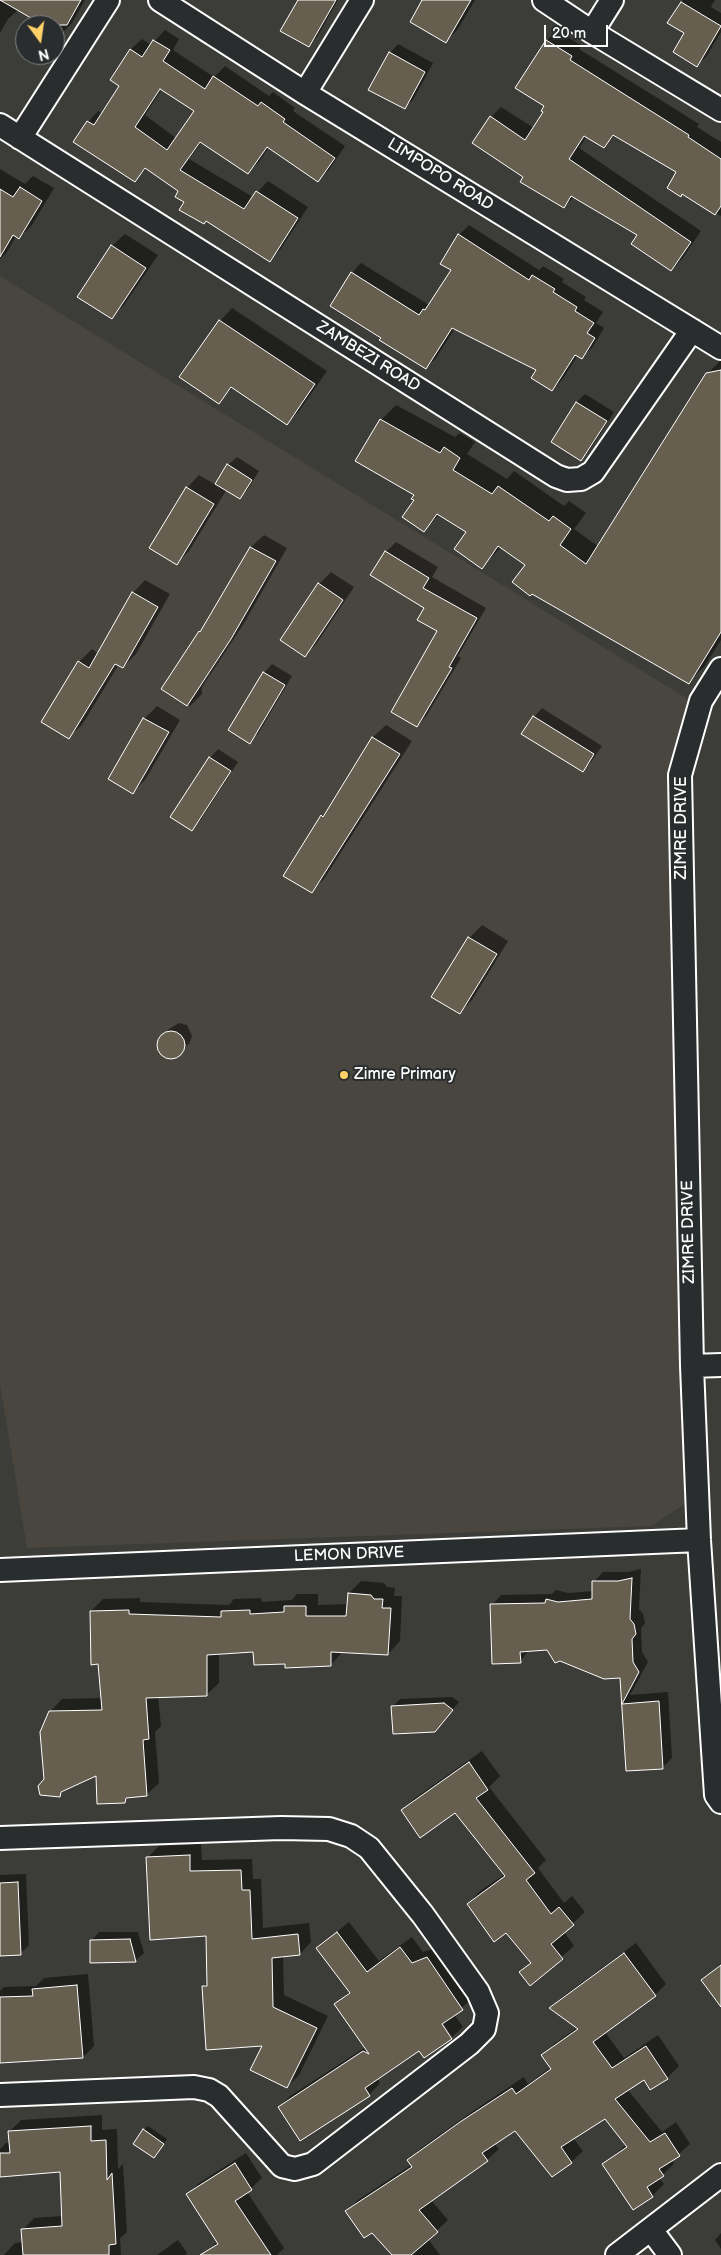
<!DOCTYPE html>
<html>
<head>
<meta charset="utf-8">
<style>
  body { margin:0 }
  #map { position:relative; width:721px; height:2255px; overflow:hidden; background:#3c3c38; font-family:"Balsamiq Sans",sans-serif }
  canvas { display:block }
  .north { position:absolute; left:15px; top:15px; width:50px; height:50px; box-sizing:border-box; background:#2a2d2e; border:1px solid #7f8182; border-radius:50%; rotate:166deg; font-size:14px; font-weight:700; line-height:20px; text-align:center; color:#fff }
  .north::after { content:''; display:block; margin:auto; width:18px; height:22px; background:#ffd166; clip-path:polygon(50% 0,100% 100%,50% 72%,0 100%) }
  .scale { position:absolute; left:544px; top:25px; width:64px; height:22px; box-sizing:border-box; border:2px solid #fff; border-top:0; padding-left:6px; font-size:15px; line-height:18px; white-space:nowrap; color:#fff; -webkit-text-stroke:4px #2a2d2e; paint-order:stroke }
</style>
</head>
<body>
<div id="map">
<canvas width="721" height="2255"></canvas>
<div class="north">N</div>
<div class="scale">20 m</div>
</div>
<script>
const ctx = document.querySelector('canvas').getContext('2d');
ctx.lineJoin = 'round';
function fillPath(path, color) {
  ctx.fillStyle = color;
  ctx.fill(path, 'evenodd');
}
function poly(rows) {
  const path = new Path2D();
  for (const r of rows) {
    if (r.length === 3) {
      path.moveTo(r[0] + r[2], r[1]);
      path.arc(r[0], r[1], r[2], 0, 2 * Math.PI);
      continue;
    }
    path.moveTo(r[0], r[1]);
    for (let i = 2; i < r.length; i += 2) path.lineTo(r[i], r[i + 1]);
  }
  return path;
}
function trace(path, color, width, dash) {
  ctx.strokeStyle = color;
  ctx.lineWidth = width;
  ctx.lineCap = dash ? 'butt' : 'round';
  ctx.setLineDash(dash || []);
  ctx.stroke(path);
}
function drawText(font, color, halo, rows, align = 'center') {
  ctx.font = font + ' "Balsamiq Sans",sans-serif';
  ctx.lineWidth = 4;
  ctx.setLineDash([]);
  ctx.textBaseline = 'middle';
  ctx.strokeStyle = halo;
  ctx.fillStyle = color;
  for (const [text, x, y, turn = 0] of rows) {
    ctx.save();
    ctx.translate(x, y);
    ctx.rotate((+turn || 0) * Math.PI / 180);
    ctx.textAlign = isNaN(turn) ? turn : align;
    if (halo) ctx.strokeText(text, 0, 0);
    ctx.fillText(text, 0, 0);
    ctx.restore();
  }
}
const built = poly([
  [0,276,699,706,675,766,705,1491,651,1526,27,1548,0,1384]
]);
const shadow = poly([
  [0,0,85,0,72,23,61,34,55,30,55,25,45,25,18,10,8,19,0,33],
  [300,0,338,0,317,37,308,46],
  [424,0,475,0,458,29,446,41],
  [683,0,715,0,711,7,721,13,721,32,706,57,697,65,686,33,669,23],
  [165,30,179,39,173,50,214,77,225,66,269,96,273,92,295,108,293,111,345,146,329,170,318,180,269,147,259,162,248,172,202,142,189,159,253,197,268,181,308,207,280,250,269,260,186,202,180,191,147,168,135,181,88,122,98,111,103,114,121,85,112,80,131,49,142,39,151,45],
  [162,89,196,111,176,138,145,115],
  [557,30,582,46,579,49,699,124,697,127,721,142,721,216,683,193,678,172,615,135,604,146,587,136,579,148,701,231,682,259,671,270,639,234,574,197,564,207,524,177,491,117,501,107,534,128,545,112,546,106,517,88,547,40],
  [398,44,433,63,413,100,404,108,390,53],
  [0,169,25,184,33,176,54,188,32,225,19,238,16,236,7,252,0,259],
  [469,225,539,270,543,266,564,279,562,282,586,297,584,300,603,312,596,323,604,328,592,348,582,357,578,355,562,380,552,390,537,369,455,328,436,358,426,368,383,337,352,273,361,263,429,305,452,270,442,263,459,235],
  [125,234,158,255,124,305,111,318,112,246],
  [232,308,327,371,299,411,286,424,233,387,219,402,220,321],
  [721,360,721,640,704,667,688,682,532,593,527,565,501,547,482,567,468,531,440,514,424,530,415,495,381,420,396,405,455,437,460,433,475,442,467,454,507,479,514,471,564,506,569,501,586,513,574,529,599,547,707,374],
  [585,394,614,412,589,451,581,459,553,441,577,402],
  [237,457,259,471,248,489,240,497,227,489,189,551,177,563,187,488,199,475,216,485,228,465],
  [264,535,287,548,243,625,202,687,202,694,190,706,163,689,200,632,206,626,251,547],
  [396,542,438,567,432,577,486,608,458,656,461,658,427,715,417,726,439,631,426,607,386,552],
  [331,572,354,587,317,643,305,655,319,584],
  [145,580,170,594,136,654,123,667,119,664,82,725,69,737,79,662,92,649,99,654,133,593],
  [272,664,292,676,258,734,249,742,264,673],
  [157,706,180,720,145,780,133,792,109,779,144,719],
  [542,708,602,746,591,762,583,770,534,717],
  [386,725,412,741,324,879,311,891,322,816,330,808,373,737],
  [218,749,238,762,200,821,191,829,210,758],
  [482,925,508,941,472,1000,459,1013,433,997,469,938],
  [179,1023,187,1025,192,1036,189,1044,172,1057,164,1055,158,1046,160,1038,169,1029],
  [641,1569,639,1609,643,1614,645,1623,641,1628,642,1652,648,1662,630,1695,668,1692,672,1758,663,1767,627,1770,621,1677,547,1649,529,1650,520,1662,492,1605,501,1595,552,1594,556,1590,568,1593,594,1591,594,1582,603,1572,629,1572],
  [361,1581,384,1583,387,1587,395,1588,394,1596,402,1596,400,1641,388,1654,343,1651,331,1665,286,1662,255,1651,219,1653,219,1683,206,1695,158,1696,161,1726,155,1732,159,1783,146,1795,129,1796,125,1801,97,1774,66,1789,59,1795,45,1780,50,1712,62,1699,102,1698,99,1663,91,1611,103,1599,140,1598,140,1602,229,1605,234,1599,261,1598,262,1602,292,1600,297,1594,318,1594,318,1605,348,1604,349,1593],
  [452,1697,459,1702,435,1731,393,1706,400,1699],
  [482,1751,500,1776,489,1787,546,1860,538,1868,564,1903,572,1896,585,1912,564,1932,574,1946,530,1984,521,1972,532,1961,507,1931,468,1904,480,1891,505,1874,455,1812,402,1810,415,1798],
  [201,1844,202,1860,252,1859,253,1879,261,1879,263,1928,309,1923,311,1942,300,1954,283,1955,284,1995,328,2016,299,2075,287,2087,264,2044,203,1987,208,1982,208,1935,147,1858,159,1846],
  [26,1874,29,1945,20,1954,0,1955,0,1875],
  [349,1922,379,1961,412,1937,423,1952,439,1947,473,1998,454,2014,463,2027,452,2037,440,2018,438,2019,451,2038,424,2056,419,2049,377,2078,380,2083,369,2095,301,2140,279,2107,290,2096,366,2047,336,2004,350,1991,317,1948],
  [99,1932,138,1932,144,1953,135,1961,91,1941],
  [636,1943,666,1984,655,1995,605,2032,624,2058,658,2035,679,2066,667,2078,651,2088,644,2079,627,2089,662,2132,676,2122,690,2144,672,2160,674,2164,659,2178,664,2184,652,2196,633,2208,604,2164,627,2144,605,2118,573,2138,583,2151,571,2162,516,2129,494,2143,499,2149,487,2160,431,2200,448,2220,428,2239,440,2255,394,2255,372,2231,347,2211,358,2200,411,2165,408,2160,420,2149,473,2111,524,2077,528,2084,551,2067,543,2055,554,2044,578,2027,551,2008,562,1997],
  [721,1963,721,2005,703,1980],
  [88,1974,94,2046,83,2057,0,2063,0,1991,4,1987,36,1986,44,1978],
  [102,2115,102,2130,117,2129,118,2169,123,2164,127,2232,120,2238,121,2255,4,2255,15,2243,23,2242,23,2230,34,2218,63,2216,61,2171,0,2176,0,2149,6,2143,11,2142,10,2131,21,2120],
  [148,2126,167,2139,157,2153,144,2130],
  [246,2153,262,2178,247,2192,284,2248,277,2255,204,2255,218,2241,188,2194,199,2183],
  [721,2233,721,2249,715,2240],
  [178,2240,187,2253,185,2255,157,2255]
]);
const building = poly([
  [0,0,81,0,67,25,43,25,0,0],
  [298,0,336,0,309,47,280,31,298,0],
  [422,0,471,0,446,43,410,22,422,0],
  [681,2,721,26,697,67,673,52,684,33,667,23,681,2],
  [153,40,170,50,163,61,205,89,213,76,258,106,261,102,285,119,283,122,335,158,318,182,267,147,248,174,200,142,180,170,244,209,256,191,298,218,270,262,206,221,204,224,179,210,184,202,175,197,178,191,145,168,135,182,73,142,87,121,94,125,119,86,110,80,130,49,142,57,153,40],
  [160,89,194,111,167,150,135,127,160,89],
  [546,40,572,56,570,60,689,135,688,137,721,159,721,206,715,215,682,194,681,197,667,188,676,172,613,135,604,148,584,136,569,159,691,242,671,271,631,244,637,235,571,196,564,208,520,182,523,177,472,143,490,116,525,140,543,112,541,111,544,106,515,88,546,40],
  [389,52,425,72,405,109,368,90,389,52],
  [20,187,42,201,19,239,13,235,0,257,0,189,13,197,20,187],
  [458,234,529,280,532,275,555,289,553,292,577,307,575,311,594,323,587,333,595,338,582,359,575,355,552,391,531,378,536,370,452,328,426,369,379,340,381,338,330,306,351,272,419,315,423,309,425,310,451,270,440,264,458,234],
  [111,245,146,268,112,319,77,297,111,245],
  [219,320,315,384,287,425,231,387,219,404,179,377,219,320],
  [721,370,721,632,689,684,532,594,530,596,512,582,525,565,498,546,482,569,454,549,466,532,437,514,424,532,402,517,414,500,411,499,414,495,355,461,380,419,440,453,444,447,460,458,453,470,492,494,498,486,549,521,553,516,571,529,560,545,586,564,706,373,721,370],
  [576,402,607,421,581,461,551,442,576,402],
  [227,464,252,480,240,499,215,484,227,464],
  [186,487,214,504,177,565,149,548,186,487],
  [250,547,276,561,231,639,187,706,161,689,199,631,200,632,250,547],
  [385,551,429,578,423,588,477,618,449,667,452,668,417,727,391,712,437,631,417,620,424,608,370,575,385,551],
  [318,583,343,600,305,657,280,640,318,583],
  [132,592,158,607,123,668,115,664,69,739,41,722,78,661,89,668,132,592],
  [263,672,285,685,250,744,228,730,263,672],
  [533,716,594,754,583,772,521,734,533,716],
  [143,718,169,732,133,794,108,779,143,718],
  [372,737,400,754,312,893,283,876,321,815,323,817,372,737],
  [209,757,231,771,192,831,170,817,209,757],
  [468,937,497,954,460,1014,431,997,468,937],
  [171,1045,14],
  [632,1578,630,1619,634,1624,636,1634,632,1639,633,1662,639,1672,622,1704,659,1701,663,1769,626,1771,620,1678,604,1679,560,1661,555,1663,547,1650,520,1652,521,1663,492,1664,490,1604,545,1603,546,1599,558,1602,592,1599,592,1581,618,1581,632,1578],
  [348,1593,371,1595,374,1599,383,1599,382,1608,391,1608,388,1655,331,1652,331,1666,285,1668,285,1664,254,1665,253,1652,207,1655,207,1696,146,1698,149,1739,143,1740,147,1796,126,1798,125,1803,97,1804,96,1776,61,1792,60,1797,40,1795,38,1786,44,1779,40,1732,49,1711,102,1710,98,1664,91,1665,90,1611,129,1610,129,1614,221,1617,221,1611,250,1610,250,1614,284,1612,284,1606,306,1606,306,1616,346,1616,348,1593],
  [444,1703,453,1710,435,1732,393,1734,391,1706,444,1703],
  [469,1762,488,1790,476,1798,535,1873,526,1880,551,1914,559,1907,574,1925,551,1944,563,1959,530,1986,519,1972,531,1963,506,1933,494,1942,467,1904,505,1876,455,1813,420,1838,401,1810,469,1762],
  [190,1855,190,1871,241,1870,242,1890,250,1890,252,1939,298,1934,300,1955,272,1958,273,2007,317,2028,287,2088,250,2070,262,2046,206,2050,202,1986,207,1986,206,1936,150,1940,146,1857,190,1855],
  [18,1882,21,1955,0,1956,0,1883,18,1882],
  [337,1932,367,1972,400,1947,412,1963,427,1957,463,2010,442,2024,452,2039,424,2058,419,2051,365,2088,370,2096,300,2141,278,2107,363,2051,369,2054,334,2004,350,1993,316,1948,337,1932],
  [130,1939,136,1962,90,1963,90,1940,130,1939],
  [624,1953,656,1996,593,2042,612,2068,646,2046,668,2079,650,2090,644,2080,615,2099,650,2142,665,2133,680,2156,659,2169,664,2176,647,2187,653,2197,633,2210,602,2164,627,2147,605,2119,561,2147,572,2163,552,2177,515,2131,482,2153,488,2161,419,2210,438,2232,411,2255,392,2255,372,2233,364,2238,345,2211,412,2167,407,2160,460,2122,512,2088,516,2094,551,2069,541,2055,578,2029,549,2008,624,1953],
  [721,1965,721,2007,701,1980,721,1965],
  [77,1985,83,2058,0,2063,0,1997,33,1996,32,1989,77,1985],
  [91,2126,91,2141,106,2140,107,2180,112,2173,116,2244,109,2245,109,2255,23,2255,21,2229,62,2226,60,2172,0,2177,0,2153,10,2153,8,2131,91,2126],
  [143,2129,164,2144,154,2158,133,2144,143,2129],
  [235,2163,252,2190,235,2201,271,2255,200,2255,218,2244,186,2194,235,2163]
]);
const minor = poly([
  [160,0,305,93,721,348],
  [544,0,592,32,721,110],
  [592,32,612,0],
  [305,93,362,0],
  [0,125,556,476,567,480,581,479,593,472,692,330],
  [20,138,108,0],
  [721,669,701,701,680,775,692,1366,699,1540,716,1795,721,1802],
  [692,1366,721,1365],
  [0,1570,699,1540],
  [0,1838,281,1828,329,1829,351,1836,369,1848,423,1915,478,1992,487,2013,484,2029,469,2044,313,2164,295,2169,282,2166,219,2096,209,2090,194,2087,0,2095],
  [652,2231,670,2255],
  [617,2255,721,2175]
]);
const markers = [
  [344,1075,5,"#ffd166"]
];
const streetNames = [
  ["LIMPOPO ROAD",440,175,32],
  ["ZAMBEZI ROAD",368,357,32],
  ["ZIMRE DRIVE",682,828,-90],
  ["ZIMRE DRIVE",689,1232,-91],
  ["LEMON DRIVE",349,1555,-2]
];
const poiNames = [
  ["Zimre Primary",354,1075]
];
fillPath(built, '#49463f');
fillPath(shadow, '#0007');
fillPath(building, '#665f4f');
trace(building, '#fff', 1);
trace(minor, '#fff', 26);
trace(minor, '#2a2d2e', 22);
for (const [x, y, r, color] of markers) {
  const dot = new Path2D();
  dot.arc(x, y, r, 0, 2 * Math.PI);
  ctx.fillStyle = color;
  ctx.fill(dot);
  trace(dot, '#2a2d2e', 2);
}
drawText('16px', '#fff', '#2a2d2e', streetNames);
drawText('16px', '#fff', '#2a2d2e', poiNames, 'left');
</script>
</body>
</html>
